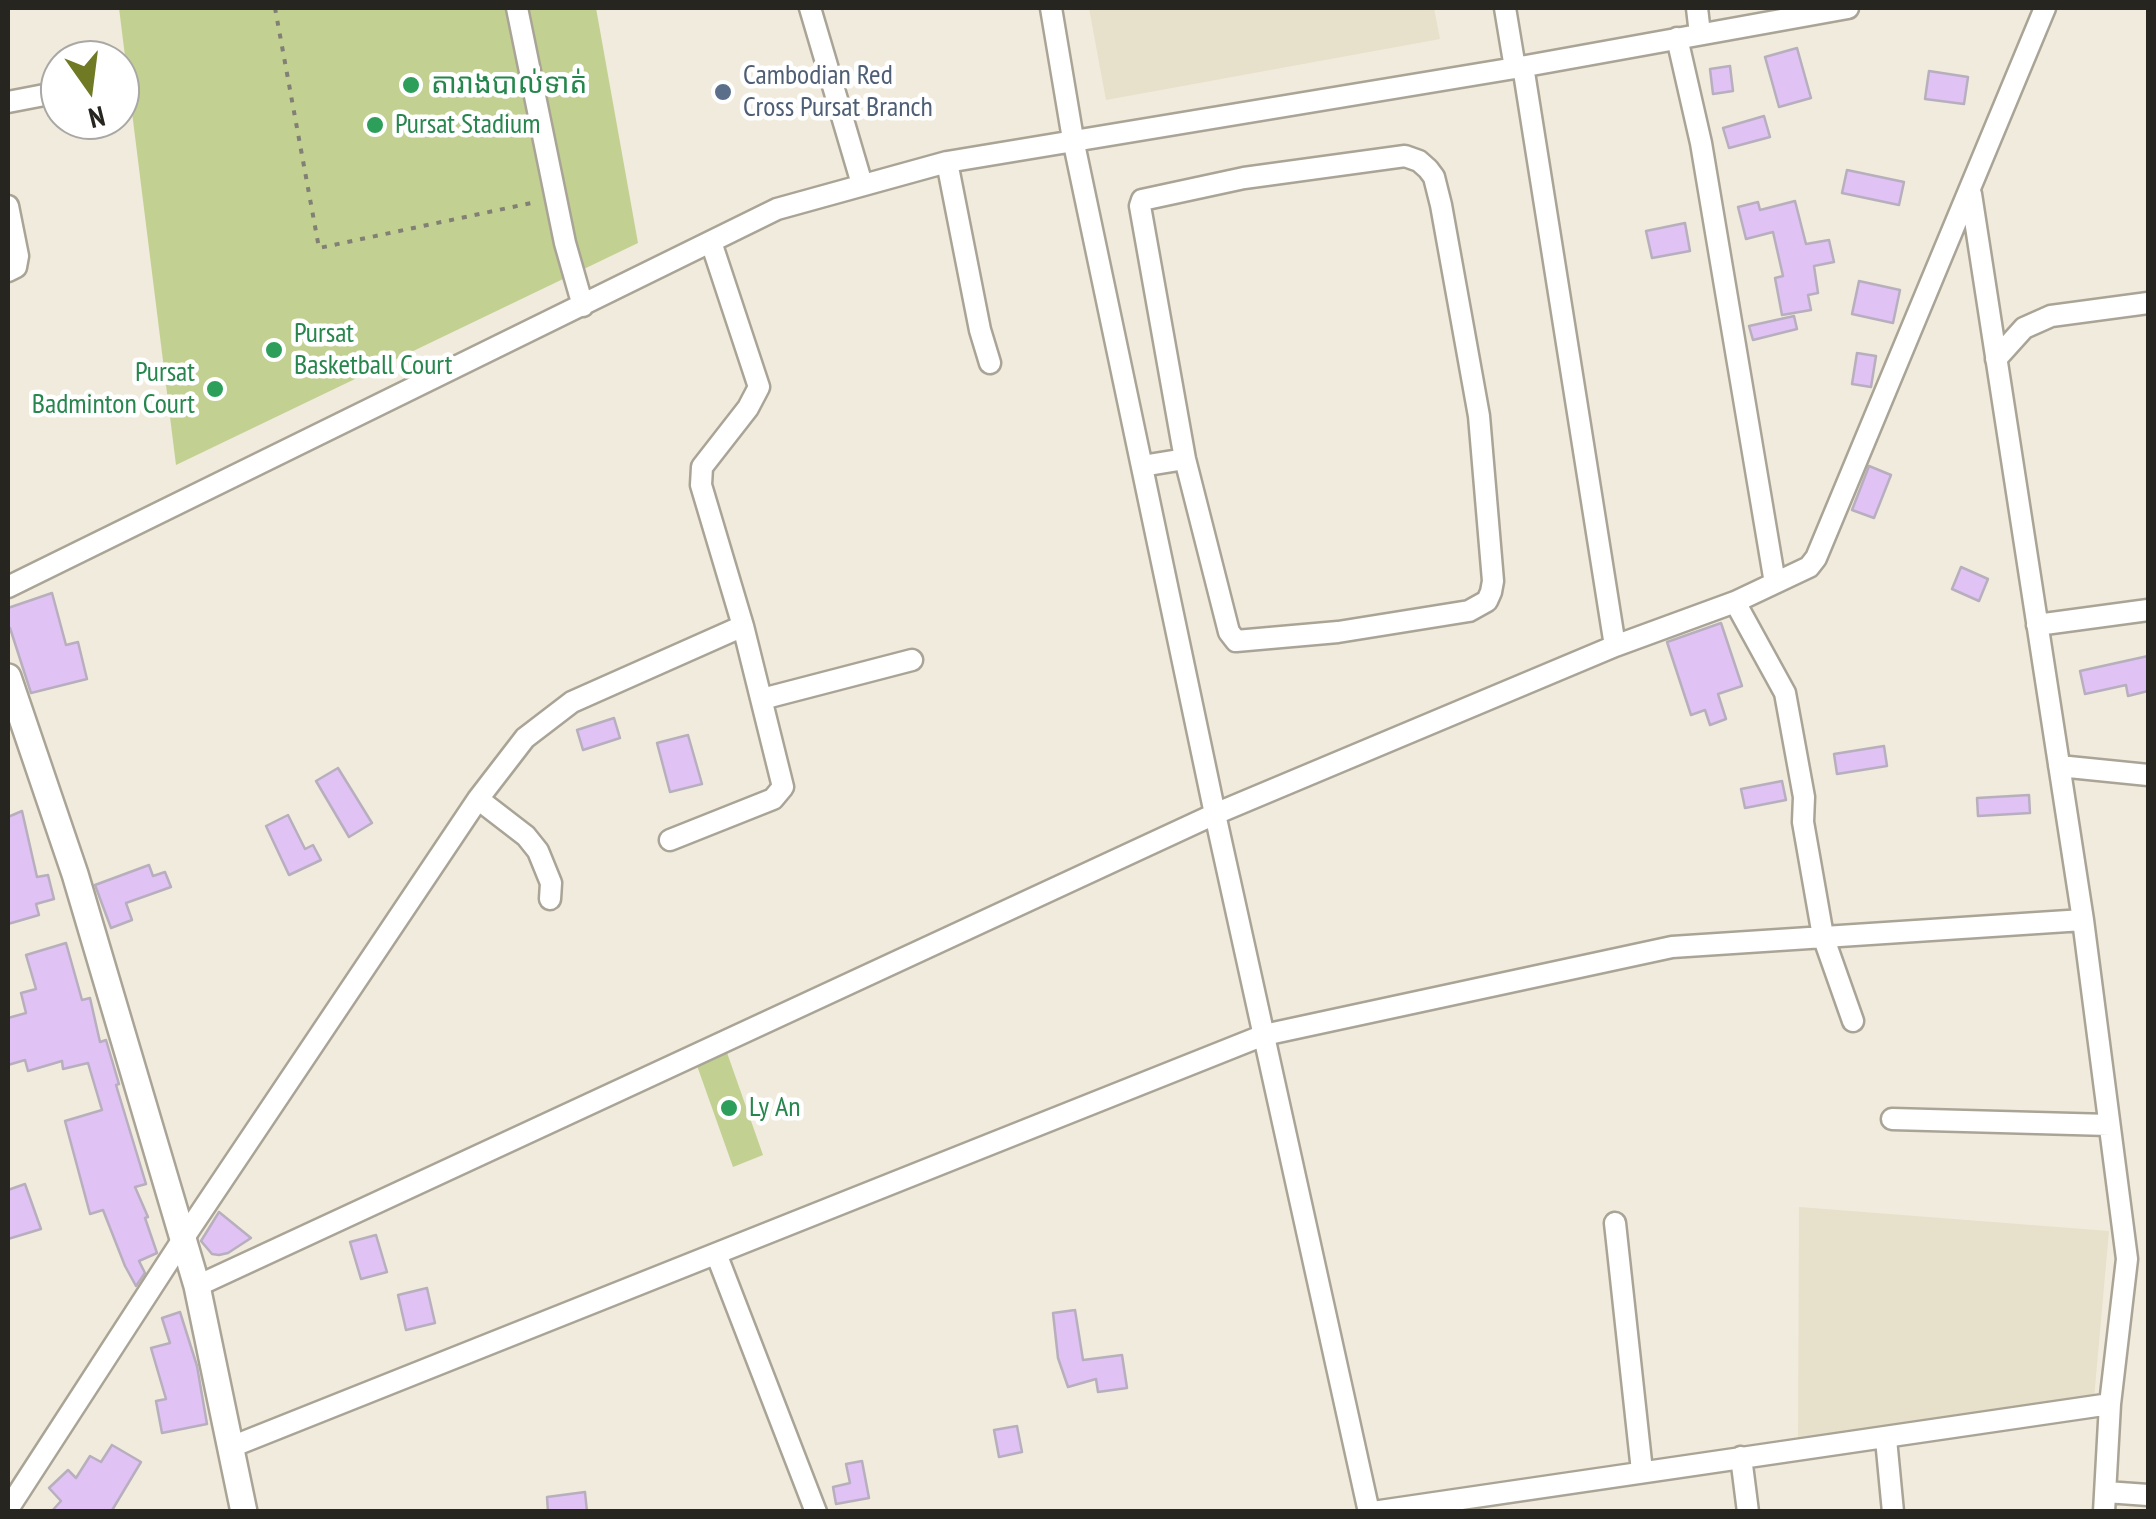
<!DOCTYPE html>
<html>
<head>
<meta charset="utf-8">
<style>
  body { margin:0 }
  #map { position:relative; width:2156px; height:1519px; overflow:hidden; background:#f0ebdc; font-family:"PT Sans Narrow",sans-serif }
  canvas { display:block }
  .frame { position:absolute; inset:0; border:10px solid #27251f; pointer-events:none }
  .north { position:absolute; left:40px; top:40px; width:100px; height:100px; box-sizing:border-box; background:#fff; border:2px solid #a9a8a5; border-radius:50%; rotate:166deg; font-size:28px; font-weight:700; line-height:40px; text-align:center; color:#27251f }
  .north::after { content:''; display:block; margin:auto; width:35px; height:45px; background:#707924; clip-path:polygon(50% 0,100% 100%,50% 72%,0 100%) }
</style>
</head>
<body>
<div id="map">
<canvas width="2156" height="1519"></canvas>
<div class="frame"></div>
<div class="north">N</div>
</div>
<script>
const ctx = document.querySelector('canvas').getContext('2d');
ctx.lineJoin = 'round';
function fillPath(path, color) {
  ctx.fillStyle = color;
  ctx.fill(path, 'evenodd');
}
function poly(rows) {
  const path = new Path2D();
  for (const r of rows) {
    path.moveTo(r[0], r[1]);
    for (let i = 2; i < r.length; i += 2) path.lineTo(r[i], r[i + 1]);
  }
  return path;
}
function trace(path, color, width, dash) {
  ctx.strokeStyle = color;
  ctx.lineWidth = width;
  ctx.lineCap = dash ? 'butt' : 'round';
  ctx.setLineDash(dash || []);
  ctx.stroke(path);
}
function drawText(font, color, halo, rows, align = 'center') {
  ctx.font = font + ' "PT Sans Narrow","Noto Sans Khmer",sans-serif';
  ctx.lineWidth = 9;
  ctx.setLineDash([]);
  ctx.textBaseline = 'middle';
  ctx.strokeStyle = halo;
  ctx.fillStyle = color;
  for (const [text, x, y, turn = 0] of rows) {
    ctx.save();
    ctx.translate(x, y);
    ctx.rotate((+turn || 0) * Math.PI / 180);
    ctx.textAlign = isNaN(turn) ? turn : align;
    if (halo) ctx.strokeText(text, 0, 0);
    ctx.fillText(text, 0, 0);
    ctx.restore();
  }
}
const built = poly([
  [1089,8,1434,8,1440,39,1106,100],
  [1799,1207,2109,1231,2094,1398,1798,1443]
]);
const green = poly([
  [119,8,596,8,638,243,176,465],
  [725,1047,763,1155,733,1167,695,1060]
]);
const building = poly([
  [1797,48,1811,98,1779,107,1765,57,1797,48],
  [1730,66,1733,91,1713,94,1710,69,1730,66],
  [1929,71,1968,77,1964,104,1925,99,1929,71],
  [1764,116,1770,137,1729,148,1723,128,1764,116],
  [1847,170,1904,182,1899,205,1842,193,1847,170],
  [1795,201,1806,244,1829,240,1834,262,1814,266,1818,293,1808,295,1811,310,1782,315,1775,278,1783,276,1773,232,1746,239,1738,207,1758,202,1760,210,1795,201],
  [1685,223,1690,251,1652,258,1646,231,1685,223],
  [1859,281,1900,290,1893,323,1852,314,1859,281],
  [1794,316,1797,329,1753,340,1749,326,1794,316],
  [1857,353,1876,356,1871,387,1852,384,1857,353],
  [1869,466,1891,475,1874,518,1852,510,1869,466],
  [1961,567,1988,579,1979,601,1952,589,1961,567],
  [52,593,66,645,78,642,87,679,31,693,10,628,8,628,8,608,52,593],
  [1721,623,1742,686,1718,694,1726,719,1710,725,1705,710,1691,715,1667,642,1721,623],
  [2148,656,2148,691,2128,696,2126,685,2085,694,2080,671,2148,656],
  [614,718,620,738,583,750,577,730,614,718],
  [688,735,702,784,670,792,657,743,688,735],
  [1884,746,1887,766,1837,774,1834,754,1884,746],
  [338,768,372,823,349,837,316,781,338,768],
  [1782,781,1786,800,1745,808,1741,789,1782,781],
  [2029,795,2030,813,1978,816,1977,798,2029,795],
  [22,811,37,877,48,875,54,899,36,904,39,915,8,924,8,817,22,811],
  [288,815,305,849,313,845,321,860,289,875,266,826,288,815],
  [149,865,153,876,165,872,171,887,126,903,132,920,111,928,95,885,149,865],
  [66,943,82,1000,90,998,100,1042,106,1040,119,1084,116,1085,146,1184,135,1187,148,1217,145,1218,157,1253,139,1261,145,1273,136,1286,125,1266,103,1210,90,1214,65,1121,102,1110,88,1063,63,1069,62,1061,28,1071,25,1060,8,1065,8,1018,26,1013,21,993,36,989,26,955,66,943],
  [25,1184,41,1229,8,1239,8,1190,25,1184],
  [219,1212,251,1238,228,1253,219,1255,212,1254,201,1241,219,1212],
  [376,1235,387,1272,361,1279,350,1242,376,1235],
  [427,1288,435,1323,406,1330,398,1295,427,1288],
  [1075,1310,1083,1360,1122,1355,1127,1388,1098,1392,1096,1379,1068,1387,1058,1358,1053,1313,1075,1310],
  [180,1312,197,1366,207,1424,162,1433,156,1401,166,1399,151,1348,170,1343,162,1318,180,1312],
  [1017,1426,1022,1452,999,1457,994,1430,1017,1426],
  [112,1445,141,1462,111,1512,51,1512,61,1501,49,1488,68,1470,76,1478,90,1456,101,1462,112,1445],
  [862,1461,869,1498,836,1504,833,1487,850,1483,846,1464,862,1461],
  [585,1492,587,1512,548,1512,547,1497,585,1492]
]);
const path = poly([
  [275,8,319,248,536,202]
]);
const minor = poly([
  [517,8,565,243,583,306],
  [810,8,862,184],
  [1051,8,1073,139,1215,814,1369,1512],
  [1505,8,1515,68],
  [1697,8,1700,34],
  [1677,38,1701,143,1775,583],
  [1523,66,1615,646],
  [8,102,60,92],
  [1405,156,1419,161,1428,169,1434,177,1441,205,1479,416,1493,581,1491,592,1487,601,1469,611,1338,632,1236,641,1229,632,1185,459,1140,206,1142,200,1244,178,1405,156],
  [947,162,980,330,990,363],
  [1971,194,2083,920,2127,1259,2110,1404,2104,1512],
  [8,206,18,256,16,267,8,271],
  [1996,359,2024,328,2051,316,2148,303],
  [1142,466,1185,459],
  [8,587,777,209,947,162,1515,68,1848,8],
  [1735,602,1785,693,1804,797,1803,822,1823,936,1853,1021],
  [2037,625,2148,610],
  [762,699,912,660],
  [2059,766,2148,775],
  [478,799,526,836,538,851,551,883,550,899],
  [670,840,773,799,783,787,743,626,701,485,702,467,748,408,759,387,711,242],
  [1892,1119,2109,1125],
  [1615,1223,1642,1471],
  [717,1256,816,1512],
  [197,1286,1215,814,1615,646,1735,602,1809,567,1816,558,2045,8],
  [1886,1439,1893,1512],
  [231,1447,1264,1035,1672,947,2083,920],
  [1741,1457,1748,1512],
  [2106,1492,2148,1495],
  [8,1509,183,1239,478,799,525,738,572,702,743,626],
  [1373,1512,2110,1404]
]);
const major = poly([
  [8,677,75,874,197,1286,244,1512]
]);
const markers = [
  [411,85,10,"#2e9e5b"],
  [723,92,10,"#5c6f8a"],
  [375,125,10,"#2e9e5b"],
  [274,350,10,"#2e9e5b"],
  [215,389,10,"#2e9e5b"],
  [729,1108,10,"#2e9e5b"]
];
const serviceNames = [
  ["Cambodian Red",743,76],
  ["Cross Pursat Branch",743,108]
];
const leisureNames = [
  ["តារាងបាល់ទាត់",431,85],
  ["Pursat Stadium",395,125],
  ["Pursat",294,334],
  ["Basketball Court",294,366],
  ["Pursat",195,373,"right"],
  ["Badminton Court",195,405,"right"],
  ["Ly An",749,1108]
];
fillPath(built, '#e7e0ca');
fillPath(green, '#c2d192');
fillPath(building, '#e0c2f4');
trace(building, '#b7afbd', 2.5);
trace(minor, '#a9a496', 25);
trace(major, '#a9a496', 30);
trace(path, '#827f75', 4, [5, 8]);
trace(minor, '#fff', 20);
trace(major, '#fff', 25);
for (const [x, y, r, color] of markers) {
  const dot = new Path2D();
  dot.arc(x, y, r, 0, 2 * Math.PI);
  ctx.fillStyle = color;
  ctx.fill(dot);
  trace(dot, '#fff', 4);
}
drawText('28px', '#4e5e75', '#fff', serviceNames, 'left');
drawText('28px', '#27864d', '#fff', leisureNames, 'left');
</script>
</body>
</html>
